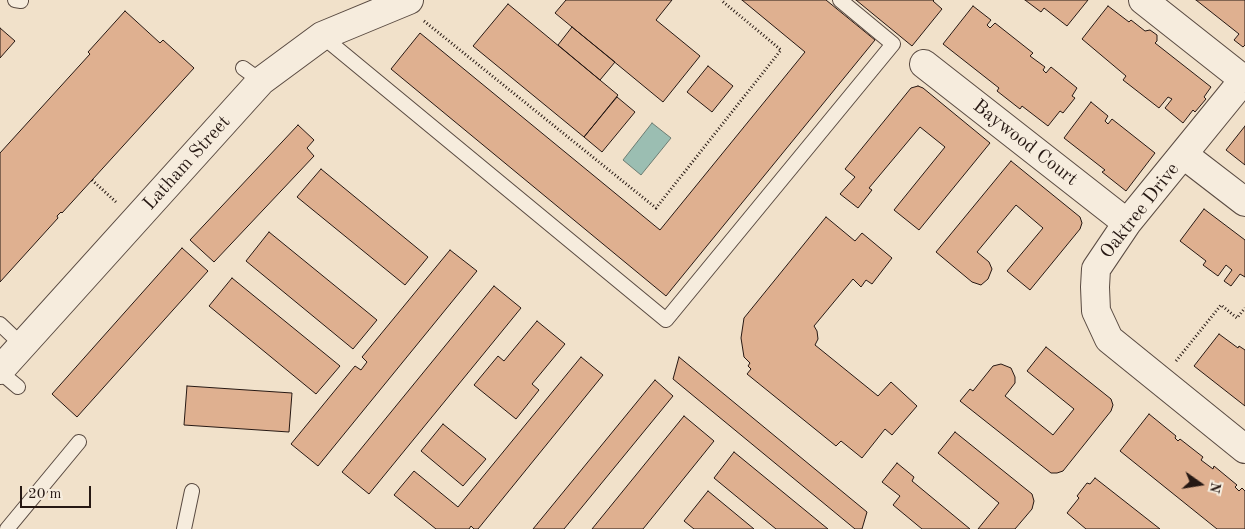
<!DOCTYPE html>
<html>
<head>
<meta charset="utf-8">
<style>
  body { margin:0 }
  #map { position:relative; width:1245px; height:529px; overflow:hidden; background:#f1e1ca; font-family:"Old Standard TT",serif }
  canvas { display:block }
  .north { position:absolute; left:1175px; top:459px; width:50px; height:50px; -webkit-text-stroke:4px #f6ecdd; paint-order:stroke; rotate:103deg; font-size:14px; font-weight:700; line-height:20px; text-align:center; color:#261813 }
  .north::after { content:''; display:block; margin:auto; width:18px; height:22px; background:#261813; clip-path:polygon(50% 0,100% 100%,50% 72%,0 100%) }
  .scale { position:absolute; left:20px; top:486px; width:71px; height:22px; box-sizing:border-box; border:2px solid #261813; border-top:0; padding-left:6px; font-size:15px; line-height:18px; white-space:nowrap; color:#261813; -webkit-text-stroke:4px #f6ecdd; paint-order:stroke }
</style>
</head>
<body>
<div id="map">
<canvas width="1245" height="529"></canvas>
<div class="north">N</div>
<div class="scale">20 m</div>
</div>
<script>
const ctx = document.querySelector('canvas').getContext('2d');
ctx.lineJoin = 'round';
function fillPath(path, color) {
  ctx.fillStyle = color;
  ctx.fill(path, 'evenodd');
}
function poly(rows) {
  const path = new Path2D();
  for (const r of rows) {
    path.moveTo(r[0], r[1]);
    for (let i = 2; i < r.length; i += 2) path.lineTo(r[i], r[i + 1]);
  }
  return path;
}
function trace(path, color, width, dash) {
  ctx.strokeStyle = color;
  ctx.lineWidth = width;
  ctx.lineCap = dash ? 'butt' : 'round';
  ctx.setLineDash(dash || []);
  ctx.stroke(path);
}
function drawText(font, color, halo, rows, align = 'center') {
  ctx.font = font + ' "Old Standard TT",serif';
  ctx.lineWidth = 5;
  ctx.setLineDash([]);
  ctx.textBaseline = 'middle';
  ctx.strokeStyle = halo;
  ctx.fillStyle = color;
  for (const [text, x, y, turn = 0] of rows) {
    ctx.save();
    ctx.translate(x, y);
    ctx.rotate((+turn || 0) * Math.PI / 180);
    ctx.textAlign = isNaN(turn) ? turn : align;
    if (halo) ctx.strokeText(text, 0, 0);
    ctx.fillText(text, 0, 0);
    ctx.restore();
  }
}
const water = poly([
  [652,123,671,138,641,175,623,160,652,123]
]);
const building = poly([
  [566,0,672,0,656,20,700,56,663,102,555,13,566,0],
  [742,0,826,0,875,40,666,296,391,69,420,33,660,230,805,52,742,0],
  [856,0,934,0,933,1,942,9,912,46,856,0],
  [1025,0,1088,0,1067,26,1044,8,1041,12,1025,0],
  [1196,0,1245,0,1245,45,1243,47,1234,40,1239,34,1196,0],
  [508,4,618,95,584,137,473,46,508,4],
  [973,6,991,20,987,25,990,28,995,23,1033,53,1030,56,1045,67,1043,70,1046,73,1051,67,1077,88,1072,96,1075,98,1063,113,1060,111,1048,126,1022,106,1020,109,997,91,999,88,943,44,973,6],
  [1108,6,1129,22,1131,20,1145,31,1150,30,1157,35,1157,41,1155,43,1211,87,1204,97,1206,99,1195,112,1193,110,1183,123,1165,108,1172,99,1168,97,1159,108,1123,80,1126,76,1082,39,1108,6],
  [125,11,160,43,163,40,194,68,62,213,61,212,57,216,58,218,0,282,0,153,90,54,88,52,125,11],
  [572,27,615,62,600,80,558,45,572,27],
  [0,28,15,41,0,58,0,28],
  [708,66,733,86,712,112,687,92,708,66],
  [918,86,923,88,990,143,919,230,894,210,945,147,920,127,869,188,872,190,858,208,840,194,855,177,845,169,911,88,918,86],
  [617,97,635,112,602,152,584,137,617,97],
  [1091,102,1108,116,1105,121,1108,124,1112,119,1155,153,1126,191,1102,172,1105,170,1064,138,1091,102],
  [298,125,314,140,307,148,314,156,214,262,190,240,298,125],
  [1245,126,1245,165,1226,150,1245,126],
  [1011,161,1080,217,1082,223,1080,229,1030,290,1007,271,1043,228,1016,205,977,252,989,262,992,269,988,279,981,285,972,282,936,252,1011,161],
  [321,169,428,257,405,285,297,197,321,169],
  [1204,209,1245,240,1245,277,1240,274,1231,286,1224,281,1232,270,1226,265,1218,276,1203,265,1206,261,1180,241,1204,209],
  [826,217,855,241,862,233,892,258,872,284,866,280,861,287,853,279,814,326,817,331,818,339,815,345,878,396,891,382,917,406,892,435,885,429,862,458,841,441,836,446,747,374,751,369,748,366,750,363,744,357,741,338,744,318,826,217],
  [269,232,377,320,353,349,246,261,269,232],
  [182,248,208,271,77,417,52,394,182,248],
  [450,250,477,271,318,466,291,444,355,366,361,370,367,362,362,357,450,250],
  [232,278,340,366,316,394,209,306,232,278],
  [494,286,521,308,369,494,342,472,494,286],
  [537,321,565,344,532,384,539,390,516,419,474,385,498,356,504,361,537,321],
  [1219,334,1238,348,1239,346,1245,350,1245,406,1194,366,1219,334],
  [1046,347,1111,399,1113,405,1111,411,1063,471,1057,473,1051,473,960,401,970,389,973,391,993,366,1001,364,1011,368,1015,377,1015,383,1005,396,1053,435,1074,409,1027,371,1046,347],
  [581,357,603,375,478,529,474,529,471,526,469,529,436,529,394,495,414,471,458,507,581,357],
  [679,357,867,512,862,529,855,529,673,379,679,357],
  [655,380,673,396,564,529,533,529,655,380],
  [187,386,292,393,289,432,184,425,187,386],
  [1149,414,1176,436,1175,438,1178,441,1180,439,1203,457,1201,460,1213,469,1214,466,1237,485,1235,487,1239,491,1242,488,1245,491,1245,529,1217,529,1120,451,1149,414],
  [684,416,714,441,643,529,592,529,684,416],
  [443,424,486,459,463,486,421,451,443,424],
  [955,432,1032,494,1034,501,1032,509,1015,529,978,529,999,503,938,453,955,432],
  [734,452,828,529,776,529,714,478,734,452],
  [897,463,914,477,912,481,970,529,922,529,893,505,900,496,882,482,897,463],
  [1095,478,1160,529,1086,529,1067,513,1079,498,1077,496,1087,483,1090,484,1095,478],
  [708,491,754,529,694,529,684,521,708,491]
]);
const path = poly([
  [424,21,656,208,781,50,721,0],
  [92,180,117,203],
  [1176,361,1221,305,1237,318,1245,308]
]);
const service = poly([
  [15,0,21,1],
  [322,36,666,320,893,44,840,0],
  [243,68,261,81],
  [0,324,22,345],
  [0,372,18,387],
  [7,529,79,442],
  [184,529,192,491]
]);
const minor = poly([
  [1143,0,1243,79],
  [924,64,1127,223],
  [1245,78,1127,223,1096,269,1095,287,1096,311,1109,339,1245,449],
  [1184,155,1245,202],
  [0,370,261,81,322,36,409,0]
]);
const streetNames = [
  ["Baywood Court",1025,143,38],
  ["Latham Street",187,163,-48],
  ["Oaktree Drive",1140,211,-52]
];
fillPath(water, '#9bbeb2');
trace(water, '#6c7c72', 1);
fillPath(building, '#dfb090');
trace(building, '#261813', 1);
trace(service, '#594a41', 16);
trace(minor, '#594a41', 30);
trace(path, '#261813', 3, [1, 2.5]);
trace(service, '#f6ecdd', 14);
trace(minor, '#f6ecdd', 28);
drawText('19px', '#261813', '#f6ecdd', streetNames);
</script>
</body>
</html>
